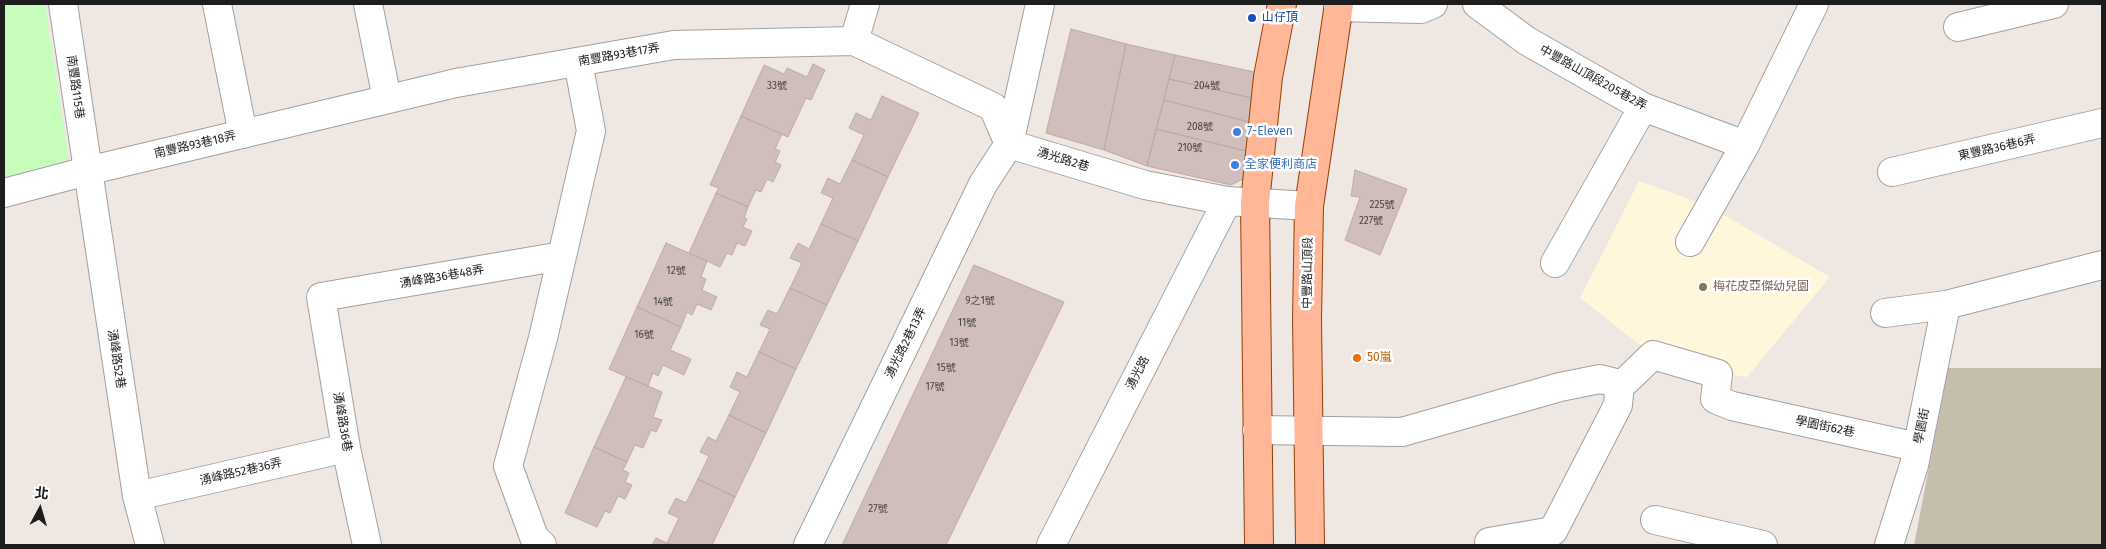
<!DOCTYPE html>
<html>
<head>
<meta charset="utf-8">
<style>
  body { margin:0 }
  #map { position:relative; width:2106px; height:549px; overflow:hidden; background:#efe7e2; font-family:"Fira Sans","Noto Sans TC",sans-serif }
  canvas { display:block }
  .frame { position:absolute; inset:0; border:5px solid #1d1d1d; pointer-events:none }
  .north { position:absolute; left:15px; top:484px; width:50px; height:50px; -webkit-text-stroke:4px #fff; paint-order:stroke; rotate:6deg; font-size:14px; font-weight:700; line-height:20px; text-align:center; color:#1d1d1d }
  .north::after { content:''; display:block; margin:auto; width:18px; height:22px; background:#1d1d1d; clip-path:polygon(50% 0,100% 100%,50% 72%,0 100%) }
</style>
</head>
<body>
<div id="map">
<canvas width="2106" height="549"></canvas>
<div class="frame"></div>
<div class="north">北</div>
</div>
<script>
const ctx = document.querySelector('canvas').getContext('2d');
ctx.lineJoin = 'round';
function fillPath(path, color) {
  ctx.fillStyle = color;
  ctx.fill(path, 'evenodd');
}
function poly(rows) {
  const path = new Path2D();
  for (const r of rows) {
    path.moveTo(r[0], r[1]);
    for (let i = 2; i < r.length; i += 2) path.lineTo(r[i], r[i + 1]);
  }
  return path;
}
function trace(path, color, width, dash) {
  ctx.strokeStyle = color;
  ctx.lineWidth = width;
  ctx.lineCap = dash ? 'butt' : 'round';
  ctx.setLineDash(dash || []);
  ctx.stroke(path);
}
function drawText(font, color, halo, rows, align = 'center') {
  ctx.font = font + ' "Fira Sans","Noto Sans TC",sans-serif';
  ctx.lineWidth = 5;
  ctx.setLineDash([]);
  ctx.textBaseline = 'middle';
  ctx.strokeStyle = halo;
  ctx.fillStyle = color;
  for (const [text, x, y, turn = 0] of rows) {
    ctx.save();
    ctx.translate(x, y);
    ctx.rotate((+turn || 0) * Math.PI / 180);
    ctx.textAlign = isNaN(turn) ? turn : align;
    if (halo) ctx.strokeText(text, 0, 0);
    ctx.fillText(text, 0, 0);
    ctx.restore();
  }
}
const education = poly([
  [1639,181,1711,207,1830,277,1747,377,1718,374,1653,355,1580,298]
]);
const construction = poly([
  [1948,368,2102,368,2102,545,1914,545]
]);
const park = poly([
  [4,4,45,4,69,162,4,178]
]);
const building = poly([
  [1071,29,1126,44,1104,150,1046,133,1071,29],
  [1126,44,1175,55,1147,166,1104,150,1126,44],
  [1175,55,1259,73,1256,99,1169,79,1175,55],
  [813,64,825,70,811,100,806,98,788,137,741,116,764,65,784,74,787,68,807,77,813,64],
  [1169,79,1256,99,1253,123,1164,100,1169,79],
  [882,96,919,113,888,177,852,160,864,135,849,128,856,113,871,120,882,96],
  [1164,100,1253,123,1250,152,1156,129,1164,100],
  [741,116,782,134,775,149,780,151,775,162,781,165,773,182,767,179,761,192,756,190,748,207,716,193,719,188,710,185,741,116],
  [1156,129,1250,152,1243,179,1231,185,1147,166,1156,129],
  [852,160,888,177,858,241,821,224,833,198,821,193,828,178,840,184,852,160],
  [1355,170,1407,189,1380,255,1345,240,1360,197,1351,196,1355,170],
  [716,193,748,207,744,218,747,219,743,227,752,231,745,246,737,243,732,255,727,253,720,267,689,253,716,193],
  [821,224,858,241,827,305,790,288,802,263,790,258,798,243,809,249,821,224],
  [666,243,707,261,701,277,706,279,702,290,717,297,711,310,697,304,692,315,687,312,681,327,637,307,666,243],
  [974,265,1064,302,946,545,842,545,974,265],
  [790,288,827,305,796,369,759,352,770,329,760,325,768,310,777,314,790,288],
  [637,307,681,327,670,350,691,359,684,375,663,365,658,376,653,373,648,386,609,369,637,307],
  [759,352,796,369,766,433,729,415,740,392,730,387,737,372,747,377,759,352],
  [626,377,662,392,653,417,662,420,656,432,651,430,643,448,635,445,627,462,594,447,626,377],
  [729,415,766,433,735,497,698,479,709,456,700,452,708,437,716,441,729,415],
  [594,447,627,462,623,470,629,473,625,482,632,485,625,499,618,496,610,513,605,511,597,527,565,513,594,447],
  [698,479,735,497,712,545,672,545,667,543,679,518,668,513,676,498,686,503,698,479],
  [656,538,667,543,672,545,652,545,656,538]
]);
const minor = poly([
  [63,4,137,496,150,545],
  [217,4,243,134],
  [368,4,387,99],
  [1477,4,1527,41,1643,107,1745,145],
  [1338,7,1421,9,1433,4],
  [1958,27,2054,4],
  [854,41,865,4],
  [1892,172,2102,123],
  [4,193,87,171,456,83,674,45,854,41,993,107,1009,144,1145,185,1227,201,1309,206],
  [1690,242,1745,145,1814,4],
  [1555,263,1643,107],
  [1885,313,1946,305,2102,265],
  [1620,384,1626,381,1653,355,1718,374,1715,399,1732,406,1917,447],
  [1257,430,1402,432,1560,387,1600,379,1620,384,1618,405,1553,531,1489,542],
  [137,496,346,448],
  [1655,520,1763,545],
  [367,545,346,448,321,297,562,256],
  [542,545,534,537,508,466,543,338,591,131,578,62],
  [808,545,983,184,1009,144,1040,4],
  [1051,545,1227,201],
  [1889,545,1914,465,1946,305]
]);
const major = poly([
  [1259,545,1255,202,1268,77,1282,4],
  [1310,545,1307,319,1309,206,1339,4]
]);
const markers = [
  [1252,18,5,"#1a4fb4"],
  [1237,132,5,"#3f7fe0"],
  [1235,165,5,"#3f7fe0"],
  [1703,287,5,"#8d6e63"],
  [1357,358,5,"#e8710a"]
];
const numberNames = [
  ["33號",777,86],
  ["204號",1207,86],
  ["208號",1200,127],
  ["210號",1190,148],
  ["225號",1382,205],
  ["227號",1371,221],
  ["12號",676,271],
  ["9之1號",980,301],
  ["14號",663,302],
  ["11號",967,323],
  ["16號",644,335],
  ["13號",959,343],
  ["15號",946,368],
  ["17號",935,387],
  ["27號",878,509]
];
const transitNames = [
  ["山仔頂",1262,18]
];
const streetNames = [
  ["南豐路93巷17弄",619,55,-10],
  ["中豐路山頂段205巷2弄",1593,78,29],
  ["南豐路115巷",75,87,82],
  ["南豐路93巷18弄",195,145,-13],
  ["東豐路36巷6弄",1997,148,-13],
  ["湧光路2巷",1063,160,17],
  ["中豐路山頂段",1308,273,-89],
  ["湧峰路36巷48弄",442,277,-10],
  ["湧光路2巷13弄",906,343,-64],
  ["湧峰路52巷",116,359,81],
  ["湧光路",1138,373,-63],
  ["湧峰路36巷",342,422,80],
  ["學園街",1922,426,-79],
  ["學園街62巷",1825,427,12],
  ["湧峰路52巷36弄",241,472,-13]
];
const shopNames = [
  ["7-Eleven",1247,132],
  ["全家便利商店",1245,165]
];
const educationNames = [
  ["梅花皮亞傑幼兒園",1713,287]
];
const foodNames = [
  ["50嵐",1367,358]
];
fillPath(education, '#fff6db');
fillPath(construction, '#c4bead');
fillPath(park, '#c7fdbb');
fillPath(building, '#cfbebb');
trace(building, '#c1a9a3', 1);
trace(minor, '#a1a1a1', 30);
trace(major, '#963e00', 30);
trace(minor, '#fff', 28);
trace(major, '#ffb797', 28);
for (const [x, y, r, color] of markers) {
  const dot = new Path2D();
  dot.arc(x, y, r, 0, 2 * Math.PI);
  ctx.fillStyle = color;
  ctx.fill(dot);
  trace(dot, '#fff', 2);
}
drawText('10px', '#4a4544', null, numberNames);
drawText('12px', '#164399', '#fff', transitNames, 'left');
drawText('12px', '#1d1d1d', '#fff', streetNames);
drawText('12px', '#366cbe', '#fff', shopNames, 'left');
drawText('12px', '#785e54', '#fff', educationNames, 'left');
drawText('12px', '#c56008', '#fff', foodNames, 'left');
</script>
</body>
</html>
